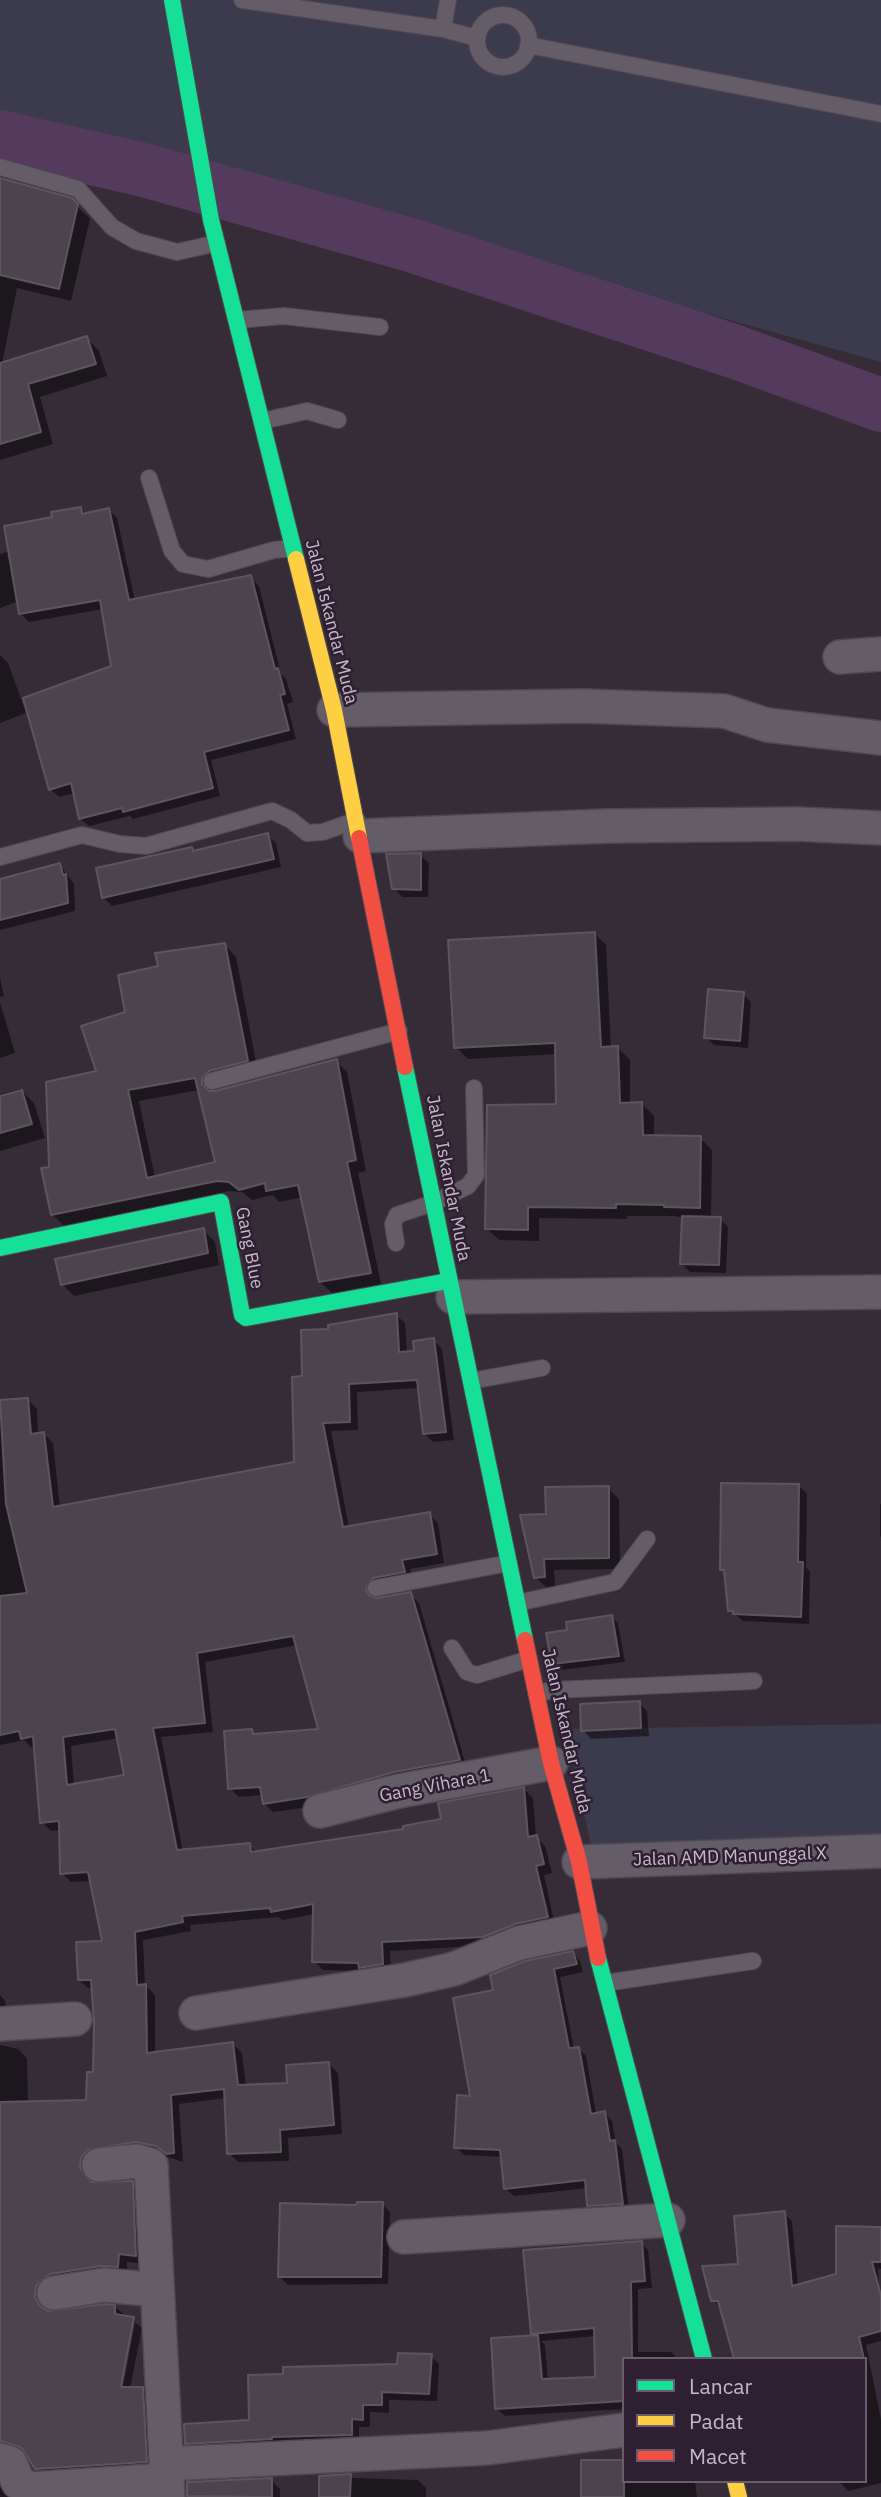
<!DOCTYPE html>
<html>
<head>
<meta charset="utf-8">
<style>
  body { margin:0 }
  #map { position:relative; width:881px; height:2497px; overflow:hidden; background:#352c38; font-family:"IBM Plex Sans",sans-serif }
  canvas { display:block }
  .legend { position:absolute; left:622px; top:2357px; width:245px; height:126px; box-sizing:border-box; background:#2e2032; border:2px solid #6a5c6e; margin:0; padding:9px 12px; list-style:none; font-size:21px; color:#c5b7c8 }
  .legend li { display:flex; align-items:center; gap:14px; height:35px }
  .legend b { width:35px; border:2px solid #6a5c6e }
</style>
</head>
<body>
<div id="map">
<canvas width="881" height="2497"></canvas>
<ul class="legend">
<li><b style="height:9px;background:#16e098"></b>Lancar</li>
<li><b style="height:9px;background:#ffcf43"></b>Padat</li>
<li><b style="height:9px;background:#f24e42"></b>Macet</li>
</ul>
</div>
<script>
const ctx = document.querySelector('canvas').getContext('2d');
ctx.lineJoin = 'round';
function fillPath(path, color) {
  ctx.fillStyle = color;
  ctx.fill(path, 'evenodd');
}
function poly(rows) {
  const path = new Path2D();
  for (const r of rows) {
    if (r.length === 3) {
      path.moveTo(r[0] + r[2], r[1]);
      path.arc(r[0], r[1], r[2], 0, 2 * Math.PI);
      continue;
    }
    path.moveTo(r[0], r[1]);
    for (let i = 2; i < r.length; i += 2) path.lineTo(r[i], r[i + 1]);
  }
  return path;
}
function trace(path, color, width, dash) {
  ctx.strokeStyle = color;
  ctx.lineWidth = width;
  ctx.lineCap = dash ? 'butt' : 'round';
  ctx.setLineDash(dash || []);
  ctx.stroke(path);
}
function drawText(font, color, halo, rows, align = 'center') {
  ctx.font = font + ' "IBM Plex Sans",sans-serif';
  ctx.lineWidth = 5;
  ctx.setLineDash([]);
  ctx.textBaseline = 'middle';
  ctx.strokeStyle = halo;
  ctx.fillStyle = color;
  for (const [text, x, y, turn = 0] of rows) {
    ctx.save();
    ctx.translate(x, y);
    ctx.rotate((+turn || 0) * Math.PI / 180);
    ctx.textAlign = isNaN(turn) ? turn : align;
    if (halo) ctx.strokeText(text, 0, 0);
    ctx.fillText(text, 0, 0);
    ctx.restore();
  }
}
const green = poly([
  [0,0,881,0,881,362,242,185,0,122],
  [881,1724,881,1856,595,1865,566,1729]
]);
const shadow = poly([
  [0,180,71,200,90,219,71,301,17,288,2,364,87,338,99,351,107,376,40,397,53,444,0,460],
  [80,509,86,514,109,510,117,518,135,601,250,577,259,586,281,674,286,679,293,702,287,704,296,739,211,760,220,796,133,819,130,816,89,826,80,818,75,793,59,797,50,789,113,667,103,609,29,622,21,614,19,601,0,608,0,554,10,551,54,519],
  [0,655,8,663,26,713,0,723],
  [267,835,276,843,281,867,112,906,104,898,191,849,195,852],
  [420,855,429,863,428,897,402,897,394,888],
  [60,865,74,884,75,911,0,930,0,880],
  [594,933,606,945,611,1048,618,1048,630,1060,630,1104,642,1104,654,1116,654,1137,700,1138,712,1150,711,1219,720,1219,728,1227,726,1273,690,1272,682,1264,684,1218,675,1216,627,1216,627,1219,539,1218,539,1241,499,1240,487,1229,557,1106,557,1054,468,1059,456,1047],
  [225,945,236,957,258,1072,220,1082,213,1093,336,1061,347,1072,366,1171,358,1173,381,1284,332,1293,320,1282,303,1197,279,1202,273,1195,252,1200,242,1192,229,1191,64,1226,52,1214,51,1169,128,1014,160,968],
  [199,1090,217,1163,155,1178,139,1101],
  [0,978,4,996,0,997],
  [743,994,751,1002,748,1048,714,1045,706,1037],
  [0,1002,15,1053,0,1058],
  [20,1089,34,1103,45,1138,0,1151,0,1094],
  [203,1230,215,1242,219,1265,74,1296,62,1284],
  [396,1315,405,1323,407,1353,416,1352,433,1340,442,1349,454,1440,433,1442,424,1433,420,1388,357,1392,358,1430,331,1431,349,1528,429,1514,438,1523,444,1563,410,1569,413,1580,382,1586,374,1599,410,1594,419,1603,467,1769,316,1806,273,1812,264,1803,263,1795,239,1797,230,1788,252,1731,257,1736,321,1731,297,1645,205,1662,213,1732,161,1737,183,1852,249,1845,257,1853,405,1831,443,1821,524,1789,533,1798,536,1837,545,1846,552,1873,544,1875,555,1926,492,1945,390,1951,391,1972,323,1970,314,1961,315,1914,282,1920,278,1917,190,1925,191,1931,143,1940,145,1985,155,1995,155,2053,233,2044,242,2053,246,2087,289,2085,329,2064,338,2073,342,2134,288,2138,289,2161,238,2162,229,2153,226,2098,179,2104,183,2162,146,2150,90,2167,88,2178,92,2184,132,2183,141,2192,145,2264,127,2262,127,2275,45,2295,43,2307,46,2312,115,2307,142,2328,130,2389,142,2389,151,2398,155,2470,45,2478,29,2455,6,2449,0,2452,0,2045,18,2049,27,2058,28,2103,87,2102,95,2074,96,2023,93,1988,88,1988,79,1980,104,1942,92,1881,71,1882,62,1873,61,1830,51,1831,42,1822,35,1746,31,1747,24,1740,0,1745,0,1402,28,1400,37,1409,38,1435,44,1434,53,1443,60,1507,295,1463,304,1378,330,1331],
  [119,1738,126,1776,74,1785,71,1746],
  [131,2323,135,2323,121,2396,117,2395],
  [799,1486,807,1494,806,1567,810,1572,809,1624,743,1621,730,1610,726,1574,722,1570],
  [608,1488,619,1499,620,1569,554,1570,555,1588,547,1588,535,1577,547,1515],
  [880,1504,881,1504,881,1537,880,1536],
  [611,1617,618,1623,625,1662,561,1670,554,1664,569,1631],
  [639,1703,647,1711,649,1736,591,1739,583,1730],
  [573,1953,580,1961,583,1972,560,1977,574,2049,578,2048,586,2056,596,2114,605,2113,612,2121,616,2143,622,2149,629,2211,597,2213,589,2205,588,2188,514,2196,506,2189,502,2157,464,2155,456,2147,472,2097,495,1991],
  [0,1995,5,2001,8,2014,0,2016],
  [382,2204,390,2212,388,2284,288,2285,280,2277,358,2207],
  [784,2213,792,2221,798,2286,837,2275,881,2228,881,2269,878,2269,881,2341,866,2345,881,2419,881,2483,848,2491,839,2481,865,2481,865,2359,736,2359,721,2308,713,2300],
  [641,2243,648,2250,652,2288,638,2289,638,2352,671,2352,678,2359,624,2359,624,2409,505,2416,497,2409,537,2337,533,2333],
  [596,2336,596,2379,548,2381,545,2345,541,2341],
  [431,2356,439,2364,437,2401,389,2400,389,2413,370,2412,370,2427,359,2427,359,2443,194,2451,186,2443],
  [321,2477,418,2480,426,2488,426,2497,321,2497],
  [271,2480,280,2489,280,2497,187,2497,188,2484],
  [624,2481,695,2481,697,2497,582,2497],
  [0,2486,4,2490,9,2497,0,2497]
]);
const river = poly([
  [0,137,144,170,411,245,733,351,881,405]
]);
const building = poly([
  [0,178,72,198,78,204,59,289,0,275,0,178],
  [87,336,96,364,28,384,41,432,0,444,0,363,87,336],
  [81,507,82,514,109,508,129,600,251,575,275,669,278,668,285,694,280,695,289,730,204,752,213,788,123,812,122,808,79,819,71,783,49,790,23,698,111,666,100,600,19,614,4,526,52,517,51,512,81,507],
  [268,833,274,859,102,898,96,868,192,847,193,851,268,833],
  [421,853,421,890,392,889,386,854,421,853],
  [60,863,63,875,66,874,68,903,0,920,0,879,60,863],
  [595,932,601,1047,618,1046,620,1103,642,1102,643,1135,701,1136,700,1208,664,1207,664,1205,616,1204,616,1208,528,1207,528,1230,485,1229,487,1105,556,1104,555,1043,454,1048,448,940,595,932],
  [225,943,248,1061,209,1071,202,1078,202,1084,209,1091,215,1091,337,1059,356,1160,347,1162,371,1273,319,1282,298,1185,266,1191,265,1183,239,1190,229,1182,217,1181,51,1215,41,1168,49,1167,46,1082,96,1071,81,1026,125,1012,118,975,158,966,155,953,225,943],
  [195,1078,215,1162,147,1178,128,1090,195,1078],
  [708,989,744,992,740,1041,704,1038,708,989],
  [22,1090,32,1124,0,1133,0,1096,22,1090],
  [682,1216,721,1217,719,1265,680,1264,682,1216],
  [204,1228,208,1253,61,1285,55,1259,204,1228],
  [397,1313,399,1352,414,1351,413,1341,434,1338,446,1432,423,1434,417,1380,349,1384,350,1422,323,1423,343,1527,430,1512,437,1554,402,1560,405,1572,373,1578,366,1589,369,1595,377,1598,411,1592,460,1760,394,1772,307,1797,263,1804,260,1787,228,1789,224,1731,252,1729,253,1734,318,1729,293,1636,197,1653,205,1723,153,1728,177,1850,250,1843,251,1852,403,1829,403,1826,441,1819,438,1803,524,1787,528,1837,537,1835,544,1864,536,1866,548,1917,515,1924,483,1937,382,1942,383,1964,359,1968,358,1963,312,1962,313,1904,271,1912,270,1908,182,1916,183,1922,135,1932,137,1985,146,1984,147,2053,233,2042,238,2085,287,2083,286,2065,329,2062,334,2125,280,2130,281,2152,227,2154,224,2089,171,2095,174,2153,167,2154,156,2146,135,2142,87,2150,81,2158,80,2168,91,2182,133,2181,136,2256,119,2254,118,2267,101,2266,50,2274,36,2286,35,2297,40,2306,48,2311,105,2304,115,2305,115,2314,134,2317,121,2387,143,2387,147,2462,35,2469,22,2448,0,2441,0,2102,86,2100,87,2072,93,2072,94,2023,91,1980,78,1980,76,1942,102,1941,88,1872,60,1874,59,1821,40,1823,33,1736,21,1739,19,1731,0,1735,0,1596,27,1593,6,1504,0,1400,28,1398,31,1434,44,1432,53,1507,294,1462,292,1377,302,1376,301,1330,328,1329,328,1325,397,1313],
  [115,1729,124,1775,67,1785,63,1737,115,1729],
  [721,1483,799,1484,798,1562,803,1562,801,1617,733,1614,733,1611,728,1611,724,1570,720,1570,721,1483],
  [609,1486,609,1558,544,1559,545,1577,534,1578,520,1515,546,1514,545,1487,609,1486],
  [612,1615,619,1656,552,1664,546,1633,567,1630,566,1622,612,1615],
  [640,1701,641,1728,581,1731,580,1704,640,1701],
  [573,1951,577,1964,554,1969,569,2048,579,2047,591,2114,605,2111,610,2141,615,2140,623,2204,587,2206,585,2180,504,2189,500,2150,454,2148,457,2095,470,2096,453,1998,493,1990,490,1975,525,1961,573,1951],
  [357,2202,383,2202,381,2277,278,2277,280,2203,356,2205,357,2202],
  [785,2211,792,2286,836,2274,836,2226,881,2227,881,2262,872,2262,881,2296,881,2331,859,2337,864,2359,734,2359,718,2301,711,2301,702,2266,738,2264,734,2216,785,2211],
  [642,2241,645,2281,631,2282,632,2359,624,2359,624,2401,495,2409,491,2338,538,2335,542,2379,595,2377,594,2328,531,2334,523,2250,642,2241],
  [398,2353,432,2354,429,2394,382,2392,382,2405,363,2405,363,2420,352,2419,352,2435,272,2437,272,2439,185,2444,184,2424,249,2420,248,2375,283,2374,283,2367,397,2364,398,2353],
  [581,2460,624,2460,624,2497,581,2497,581,2460],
  [351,2474,350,2497,319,2497,319,2476,351,2474],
  [272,2478,272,2497,187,2496,187,2482,272,2478]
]);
const lane = poly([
  [242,0,443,29,477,38],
  [503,41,26],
  [443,29,448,0],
  [528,45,881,114],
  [0,167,78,189,112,227,136,241,177,252,217,243],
  [237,320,284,316,380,327],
  [262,421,307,411,338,420],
  [149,478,172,551,183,564,208,569,274,550,293,548],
  [0,857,82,835,120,844,146,846,272,811,291,820,307,833,323,832,357,820],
  [212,1081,399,1031],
  [396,1243,393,1224,397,1215,433,1203,468,1186,476,1175,474,1088],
  [471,1381,542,1368],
  [376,1588,509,1563],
  [517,1603,615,1582,647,1539],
  [452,1648,467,1672,477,1675,529,1659],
  [536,1693,554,1690,754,1681],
  [605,1983,753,1961]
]);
const street = poly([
  [840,657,881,654],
  [334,710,583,706,724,711,767,725,881,738],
  [360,836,607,826,797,824,881,828],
  [453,1297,881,1292],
  [320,1811,399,1791,551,1763],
  [579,1862,881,1851],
  [196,2013,405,1980,454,1969,519,1943,590,1928],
  [0,2024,75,2019],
  [99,2165,137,2161,151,2165,168,2497],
  [404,2237,668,2220],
  [54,2293,104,2285,157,2290],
  [0,2460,10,2463,18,2482,30,2489,167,2480],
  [166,2464,487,2448,624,2430]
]);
const fast = poly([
  [172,0,211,220,296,559],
  [405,1067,525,1640],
  [0,1248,221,1202,242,1315,246,1318,448,1281],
  [598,1958,704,2359]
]);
const slow = poly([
  [296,559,334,710,359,838],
  [735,2481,739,2497]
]);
const jam = poly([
  [359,838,405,1067],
  [525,1640,551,1763,579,1862,598,1958]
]);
const streetNames = [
  ["Jalan Iskandar Muda",331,622,76],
  ["Jalan Iskandar Muda",448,1178,79],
  ["Gang Blue",249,1248,79],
  ["Jalan Iskandar Muda",566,1731,77],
  ["Gang Vihara 1",435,1786,-11],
  ["Jalan AMD Manunggal X",730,1857,-2]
];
fillPath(green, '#3c3a4d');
fillPath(shadow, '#0007');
trace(river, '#543a5c', 54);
fillPath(building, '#4b444d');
trace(building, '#5d545f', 2);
trace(lane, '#4f4851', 18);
trace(street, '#4f4851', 36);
trace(fast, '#4f4851', 18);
trace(slow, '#4f4851', 18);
trace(jam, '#4f4851', 18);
trace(lane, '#645c66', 16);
trace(street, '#645c66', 33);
trace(fast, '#16e098', 16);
trace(slow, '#ffcf43', 16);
trace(jam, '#f24e42', 16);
drawText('18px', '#c5b7c8', '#2e2032', streetNames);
</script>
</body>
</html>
